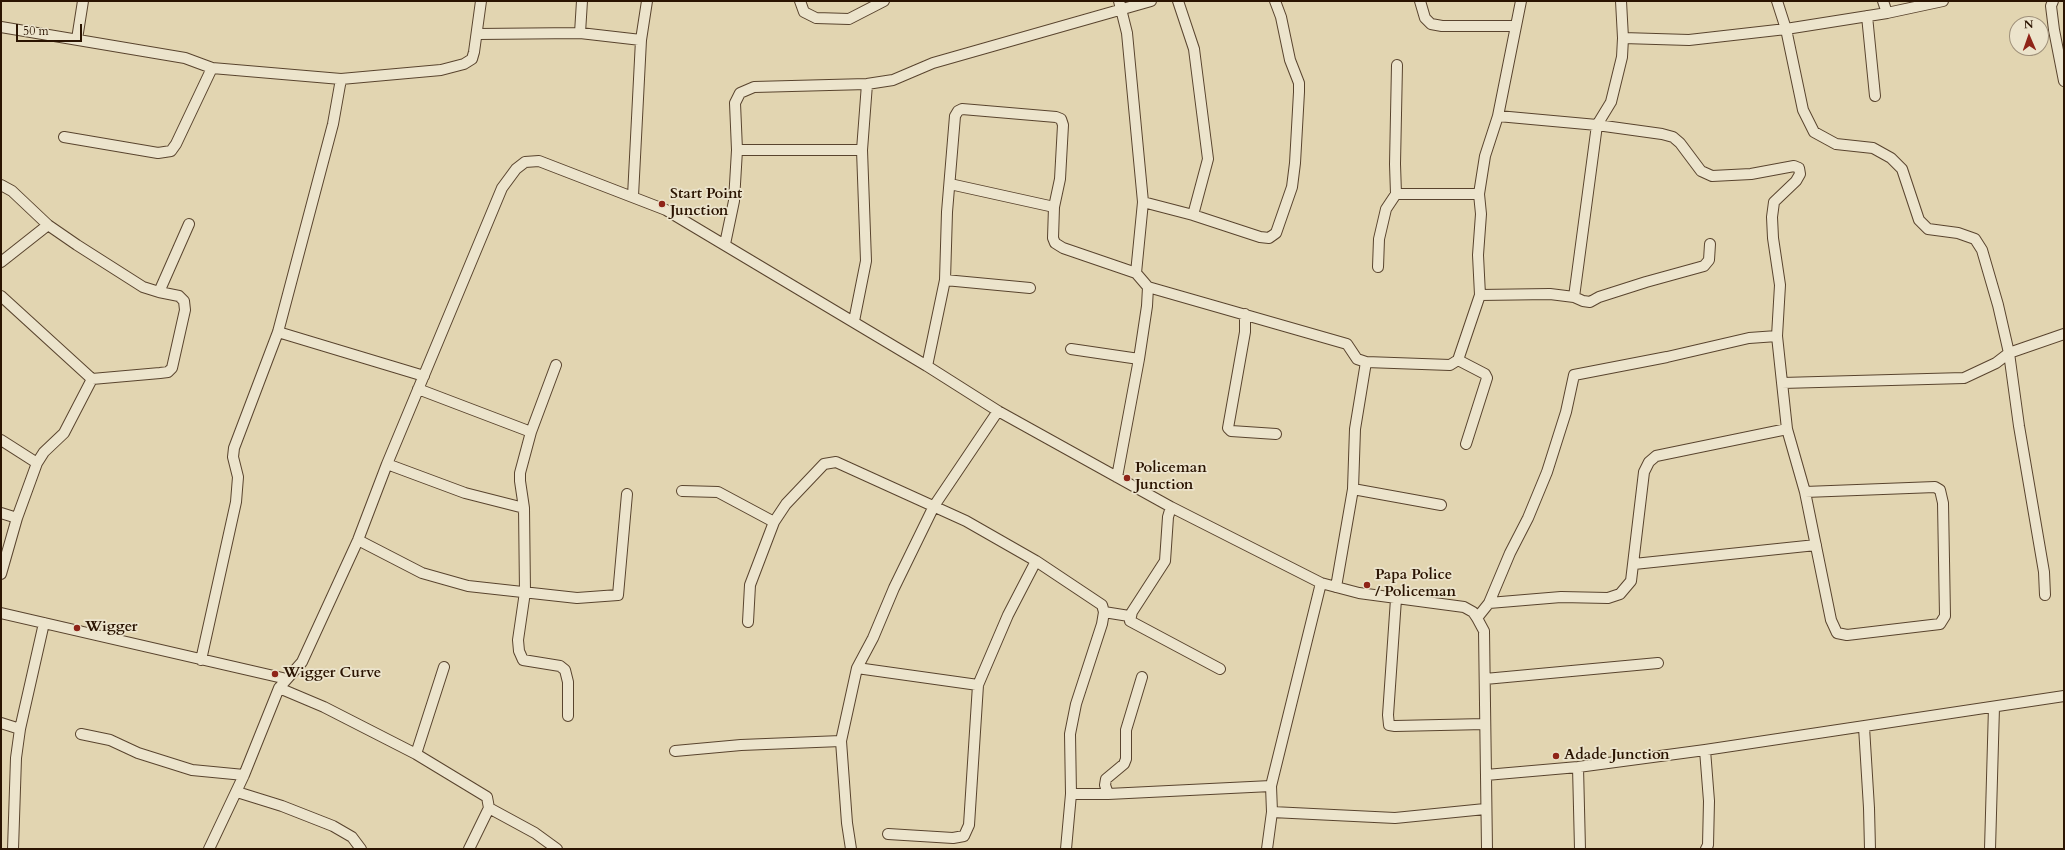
<!DOCTYPE html>
<html>
<head>
<meta charset="utf-8">
<style>
  body { margin:0 }
  #map { position:relative; width:2065px; height:850px; overflow:hidden; background:#e2d5b1; font-family:Cardo,serif }
  canvas { display:block }
  .frame { position:absolute; inset:0; border:2px solid #2b1402; pointer-events:none }
  .north { position:absolute; left:2009px; top:16px; width:40px; height:40px; box-sizing:border-box; background:#ece4cc; border:1px solid #9f917b; border-radius:50%; rotate:358deg; font-size:11px; font-weight:700; line-height:16px; text-align:center; color:#2b1402 }
  .north::after { content:''; display:block; margin:auto; width:14px; height:18px; background:#8f2418; clip-path:polygon(50% 0,100% 100%,50% 72%,0 100%) }
  .scale { position:absolute; left:16px; top:24px; width:66px; height:18px; box-sizing:border-box; border:2px solid #2b1402; border-top:0; padding-left:5px; font-size:12px; line-height:14px; white-space:nowrap; color:#2b1402; -webkit-text-stroke:3px #ece4cc; paint-order:stroke }
</style>
</head>
<body>
<div id="map">
<canvas width="2065" height="850"></canvas>
<div class="frame"></div>
<div class="north">N</div>
<div class="scale">50 m</div>
</div>
<script>
const ctx = document.querySelector('canvas').getContext('2d');
ctx.lineJoin = 'round';
function poly(rows) {
  const path = new Path2D();
  for (const r of rows) {
    path.moveTo(r[0], r[1]);
    for (let i = 2; i < r.length; i += 2) path.lineTo(r[i], r[i + 1]);
  }
  return path;
}
function trace(path, color, width, dash) {
  ctx.strokeStyle = color;
  ctx.lineWidth = width;
  ctx.lineCap = dash ? 'butt' : 'round';
  ctx.setLineDash(dash || []);
  ctx.stroke(path);
}
function drawText(font, color, halo, rows, align = 'center') {
  ctx.font = font + ' Cardo,serif';
  ctx.lineWidth = 3.5;
  ctx.setLineDash([]);
  ctx.textBaseline = 'middle';
  ctx.strokeStyle = halo;
  ctx.fillStyle = color;
  for (const [text, x, y, turn = 0] of rows) {
    ctx.save();
    ctx.translate(x, y);
    ctx.rotate((+turn || 0) * Math.PI / 180);
    ctx.textAlign = isNaN(turn) ? turn : align;
    if (halo) ctx.strokeText(text, 0, 0);
    ctx.fillText(text, 0, 0);
    ctx.restore();
  }
}
const minor = poly([
  [800,1,804,12,816,18,849,19,884,1],
  [1119,1,1127,33,1143,202,1136,273],
  [1178,1,1194,49,1208,159,1193,215],
  [1420,1,1425,18,1431,24,1442,26,1515,26],
  [1521,1,1498,116,1597,125,1662,134,1673,137,1680,143,1701,171,1712,176,1751,174,1794,166,1799,168,1800,174,1796,181,1774,202,1772,217,1773,238,1780,285,1777,336,1787,429,1805,492,1831,620,1837,633,1847,635,1940,624,1945,616,1943,503,1940,490,1935,487,1805,492],
  [1777,1,1786,29,1803,110,1814,132,1836,144,1873,148,1891,158,1902,169,1919,220,1928,229,1958,233,1975,239,1982,250,1998,305,2009,353,2019,426,2044,572,2045,595],
  [1883,1,1887,13],
  [2053,1,2051,6,2054,30,2064,81],
  [1867,16,1875,96],
  [1,27,185,58,212,68,341,79,441,70,464,64,472,59,474,52,481,1],
  [580,33,582,1],
  [478,34,580,33,641,40],
  [1623,38,1689,40,1786,29,1887,13,1943,1],
  [77,39,83,1],
  [64,137,158,153,171,151,176,144,212,68],
  [737,150,862,150],
  [950,184,1054,207,1053,238,1055,243,1063,248,1136,273,1148,287,1347,344,1357,359,1366,362,1450,365,1458,360,1480,295,1478,255,1481,214,1479,194,1485,156,1498,116],
  [1,185,12,191,48,225,77,245,143,287,159,292,189,224],
  [1396,194,1395,164,1397,65],
  [633,196,641,40,647,1],
  [1143,202,1193,215,1260,237,1269,238,1276,233,1292,187,1295,163,1299,92,1299,83,1290,60,1281,17,1275,1],
  [725,244,734,201,737,150,735,103,740,93,754,87,867,84,893,80,933,63,1151,1],
  [1,262,48,225],
  [1378,267,1379,239,1386,209,1396,194,1479,194],
  [945,280,1030,288],
  [1480,295,1550,294,1574,297,1583,301,1590,302,1599,297,1646,282,1704,266,1709,260,1710,244],
  [1,296,92,379,160,373,168,372,172,368,185,310,184,301,179,296,159,292],
  [1574,297,1597,125,1611,102,1622,57,1623,38,1621,1],
  [1245,314,1245,332,1228,428,1231,431,1276,434],
  [854,321,866,261,862,150,867,84],
  [278,332,424,376],
  [1071,349,1139,359],
  [1458,360,1485,374,1487,378,1466,444],
  [556,365,531,432,520,473,520,481,524,508,525,592,518,640,519,651,523,660,560,666,565,670,568,682,568,716],
  [927,366,945,280,947,212,955,116,958,111,962,109,1056,117,1061,119,1063,125,1060,179,1054,207],
  [1782,383,1964,378,1996,363,2009,353,2064,334],
  [418,389,531,432],
  [1,440,37,463],
  [387,464,465,493,524,508],
  [1117,477,1139,359,1147,306,1148,287],
  [1353,489,1355,429,1366,362],
  [682,491,718,492,774,522],
  [1171,507,1168,517,1165,561,1132,612,1130,621,1220,669],
  [1,513,17,518],
  [358,540,422,573,468,586,577,598,618,595,627,494],
  [1634,564,1816,545],
  [1,574,17,518,37,463,44,452,64,433,92,379],
  [1336,587,1353,489,1441,505],
  [1396,599,1388,715,1389,725,1395,726,1485,724],
  [1489,603,1510,553,1528,518,1547,472,1566,412,1574,375,1667,357,1749,338,1777,336],
  [1104,612,1129,616],
  [1,613,287,679],
  [1477,618,1489,603,1561,597,1608,598,1620,594,1631,581,1644,472,1649,462,1656,456,1787,429],
  [748,622,750,585,774,522,786,504,824,464,836,462,966,521,1036,561,1102,605,1104,612,1102,624,1076,704,1070,734,1071,794,1066,849],
  [201,660,236,502,238,477,233,457,234,448,278,332,333,124,341,79],
  [857,668,978,685],
  [1485,679,1658,663],
  [279,688,324,707,416,754,487,797,489,808,469,849],
  [1,723,20,729],
  [1864,727,1869,808,1870,849],
  [81,734,110,740,138,753,192,770,244,775],
  [1705,750,1709,801,1708,845,1706,849],
  [675,751,741,745,841,741],
  [416,754,444,667],
  [1578,767,1580,849],
  [1486,775,1578,767,1705,750,2064,696],
  [237,792,282,806,333,826,352,837,361,849],
  [1071,794,1108,794,1271,786],
  [1108,794,1105,785,1106,779,1124,764,1126,759,1126,730,1142,677],
  [489,808,535,833,557,849],
  [1272,812,1395,818,1485,809],
  [888,834,953,838,964,836,969,825,978,685,1008,615,1036,561],
  [13,849,16,758,20,729,44,623],
  [209,849,244,775,279,688,302,662,358,540,387,464,502,188,516,169,525,162,539,161,666,210,927,366,998,411,1171,507,1321,583,1359,593,1464,607,1473,612,1477,618,1484,631,1487,849],
  [851,849,847,823,841,741,857,668,873,638,894,588,934,506,998,411],
  [1267,849,1272,812,1271,786,1321,583],
  [1990,849,1994,707]
]);
const markers = [
  [662,204,4,"#8f2418"],
  [1127,478,4,"#8f2418"],
  [1367,585,4,"#8f2418"],
  [77,628,4,"#8f2418"],
  [275,674,4,"#8f2418"],
  [1556,756,4,"#8f2418"]
];
const poiNames = [
  ["Start Point",670,195],
  ["Junction",670,212],
  ["Policeman",1135,469],
  ["Junction",1135,486],
  ["Papa Police",1375,576],
  ["/ Policeman",1375,593],
  ["Wigger",85,628],
  ["Wigger Curve",283,674],
  ["Adade Junction",1564,756]
];
trace(minor, '#59442e', 12);
trace(minor, '#ece4cc', 10);
for (const [x, y, r, color] of markers) {
  const dot = new Path2D();
  dot.arc(x, y, r, 0, 2 * Math.PI);
  ctx.fillStyle = color;
  ctx.fill(dot);
  trace(dot, '#ece4cc', 1.5);
}
drawText('bold 15px', '#2b1402', '#ece4cc', poiNames, 'left');
</script>
</body>
</html>
